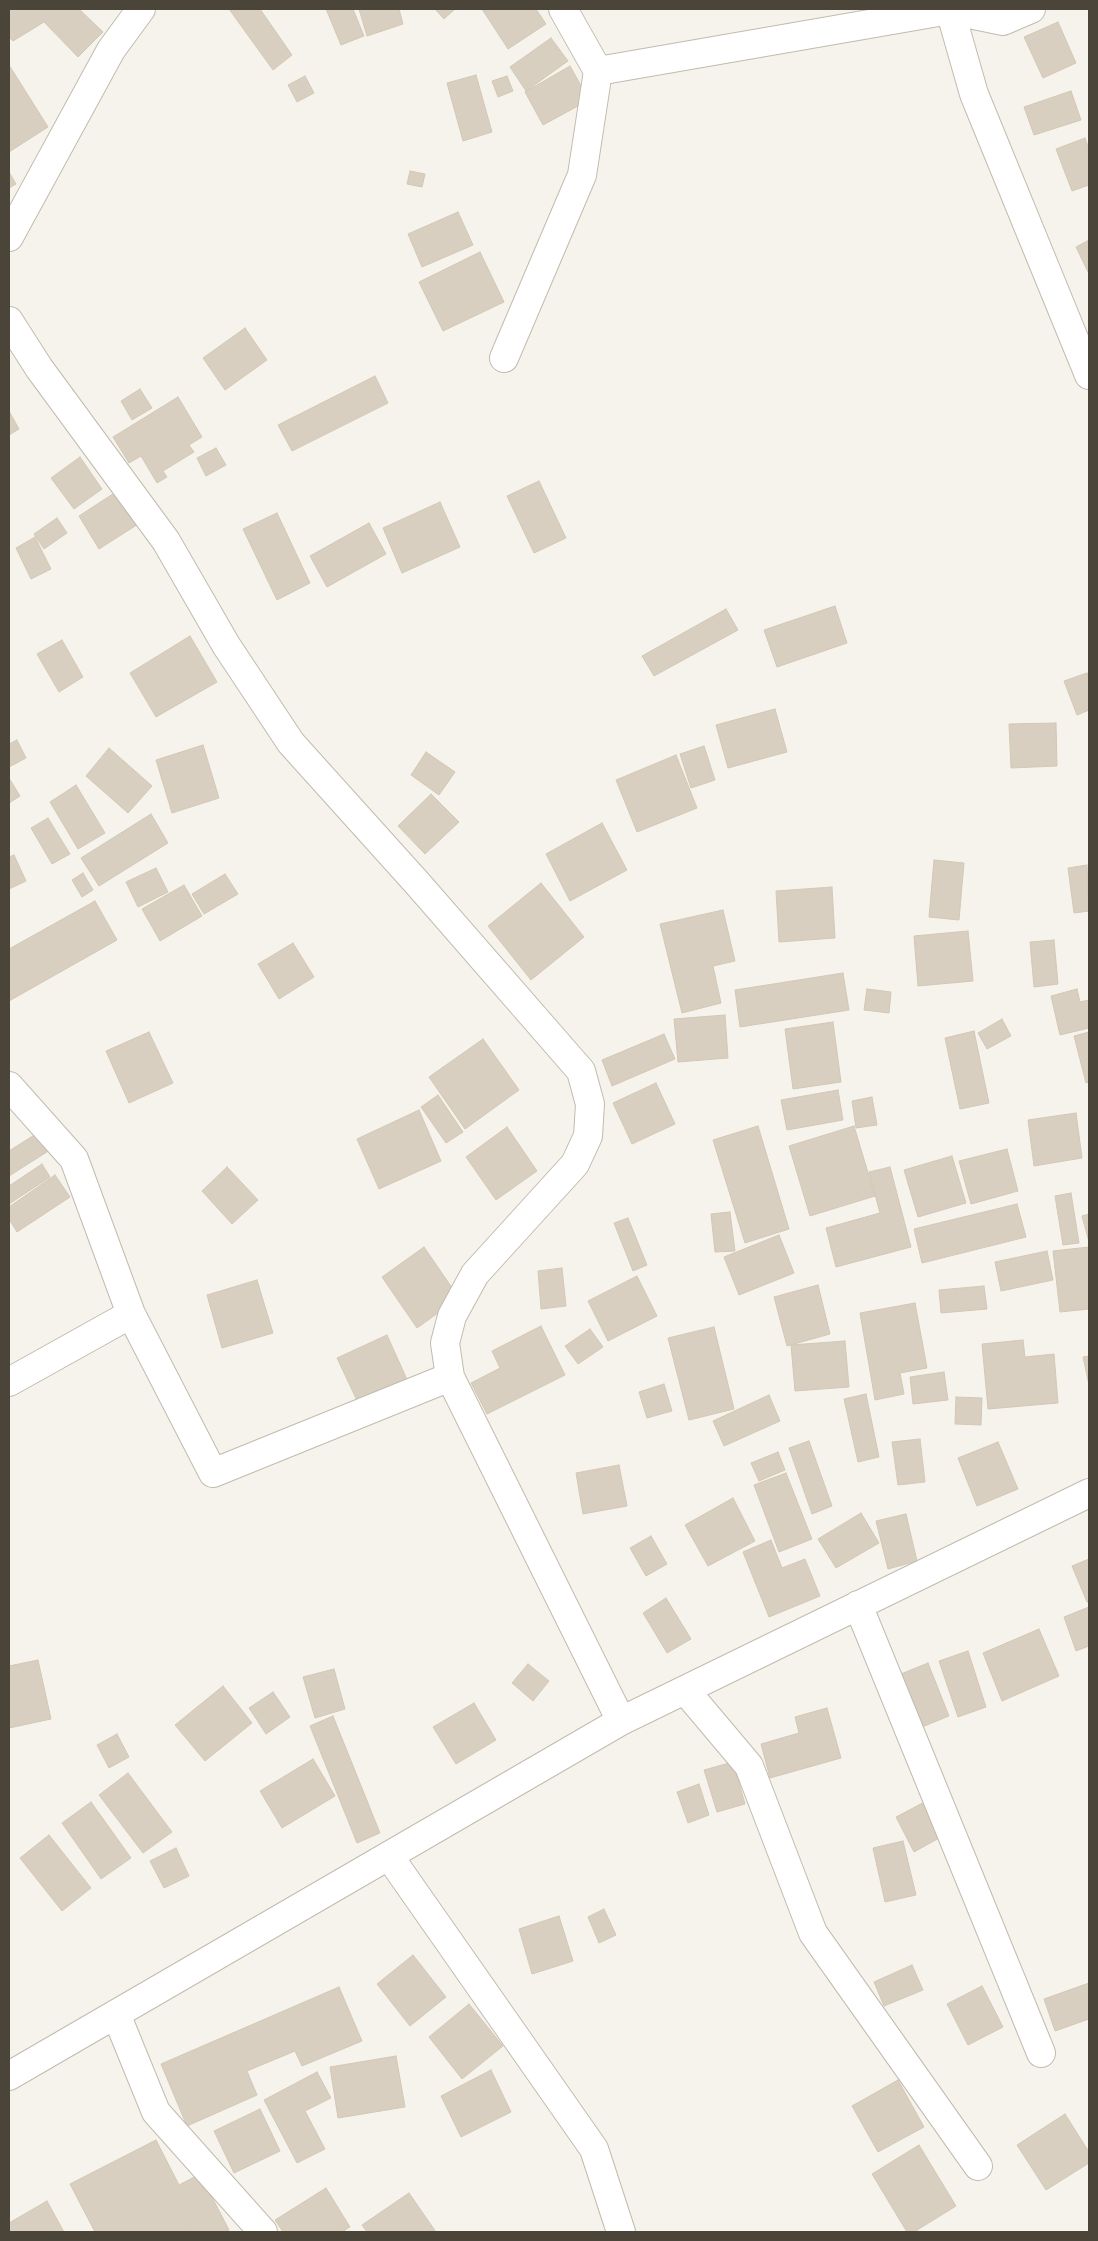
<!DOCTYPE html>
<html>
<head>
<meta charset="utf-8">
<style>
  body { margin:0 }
  #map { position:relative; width:1098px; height:2241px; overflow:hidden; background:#f6f3ec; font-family:"Source Sans 3",sans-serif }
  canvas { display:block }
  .frame { position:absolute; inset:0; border:10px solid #4b4439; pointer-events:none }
</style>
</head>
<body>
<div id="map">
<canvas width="1098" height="2241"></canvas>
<div class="frame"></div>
</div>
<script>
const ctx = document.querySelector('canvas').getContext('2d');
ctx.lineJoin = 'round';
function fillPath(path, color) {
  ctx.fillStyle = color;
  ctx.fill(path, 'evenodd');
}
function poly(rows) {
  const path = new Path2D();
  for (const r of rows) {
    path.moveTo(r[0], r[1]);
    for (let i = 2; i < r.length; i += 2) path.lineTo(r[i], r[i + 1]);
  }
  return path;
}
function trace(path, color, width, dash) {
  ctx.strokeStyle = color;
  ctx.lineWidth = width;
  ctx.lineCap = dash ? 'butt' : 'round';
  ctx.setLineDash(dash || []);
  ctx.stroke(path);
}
const building = poly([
  [9,9,79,9,103,32,78,57,44,22,13,41,9,37,9,9],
  [229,9,260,9,292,55,273,70,229,9],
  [326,9,353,9,364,36,341,45,326,9],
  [359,9,399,9,403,24,367,36,359,9],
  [435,9,455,9,444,19,435,9],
  [482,9,536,9,546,24,508,49,482,9],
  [1058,22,1076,63,1043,78,1024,37,1058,22],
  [551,38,568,61,526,91,510,67,551,38],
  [9,65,48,127,9,152,9,65],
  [570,66,589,100,543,125,525,92,570,66],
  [476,75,492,132,463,141,447,83,476,75],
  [305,76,314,93,297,102,288,85,305,76],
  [507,76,513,91,498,97,492,81,507,76],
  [1071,91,1081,120,1034,135,1024,107,1071,91],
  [1085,138,1089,149,1089,185,1072,191,1056,149,1085,138],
  [410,171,425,174,422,187,407,184,410,171],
  [9,172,16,184,9,188,9,172],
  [458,212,473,245,422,267,408,234,458,212],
  [1089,240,1089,274,1076,247,1089,240],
  [480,252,504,302,443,331,419,282,480,252],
  [245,328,267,360,225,390,203,358,245,328],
  [375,376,388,403,292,451,278,425,375,376],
  [140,389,152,408,132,420,121,401,140,389],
  [178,397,202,437,189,445,194,452,163,471,167,477,157,483,141,456,129,463,113,437,178,397],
  [9,411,19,429,9,435,9,411],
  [216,448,226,465,206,476,197,458,216,448],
  [80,457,102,489,74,509,51,478,80,457],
  [539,481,566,538,534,553,507,496,539,481],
  [122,488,143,521,99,549,79,516,122,488],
  [440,502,460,547,402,573,383,528,440,502],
  [277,513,310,583,277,600,243,529,277,513],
  [57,518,67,533,44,549,34,534,57,518],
  [369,523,386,554,327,587,310,556,369,523],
  [35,537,51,569,31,579,16,548,35,537],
  [835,606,847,643,777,667,764,630,835,606],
  [726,609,738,630,654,676,642,656,726,609],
  [190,636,217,682,156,717,130,673,190,636],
  [62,640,83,677,59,692,37,654,62,640],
  [1087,673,1089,680,1089,710,1077,715,1064,681,1087,673],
  [775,709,787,752,728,768,716,725,775,709],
  [1056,723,1057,766,1011,768,1009,724,1056,723],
  [17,740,26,758,9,767,9,744,17,740],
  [203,745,219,798,172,813,156,760,203,745],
  [704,746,715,780,691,788,680,754,704,746],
  [109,748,152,786,128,813,86,776,109,748],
  [426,752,455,772,439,795,411,775,426,752],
  [676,755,697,808,637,832,616,780,676,755],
  [9,778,20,796,9,803,9,778],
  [76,785,105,833,78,849,50,802,76,785],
  [431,794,459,822,425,854,398,826,431,794],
  [151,814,168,843,99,886,81,858,151,814],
  [48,818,70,854,52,864,31,828,48,818],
  [602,823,627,870,570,901,546,854,602,823],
  [14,855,26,881,9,889,9,857,14,855],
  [934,860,964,863,959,920,929,917,934,860],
  [1087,865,1089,911,1074,913,1068,868,1087,865],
  [156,868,168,892,138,907,126,882,156,868],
  [83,873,93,890,82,897,72,880,83,873],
  [225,874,238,894,204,914,192,894,225,874],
  [541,883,584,937,531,980,488,926,541,883],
  [184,885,202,916,160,941,142,909,184,885],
  [832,887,835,938,779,942,776,891,832,887],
  [95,901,117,940,9,1001,9,949,95,901],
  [723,910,735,961,713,966,721,1003,682,1013,660,924,723,910],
  [968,931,973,981,918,986,914,936,968,931],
  [1054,940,1058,984,1034,987,1030,942,1054,940],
  [293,943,314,977,279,999,258,964,293,943],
  [843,973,849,1010,740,1027,735,990,843,973],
  [867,989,891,992,889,1013,864,1010,867,989],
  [1077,989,1080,1002,1089,1000,1089,1028,1060,1035,1051,996,1077,989],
  [725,1015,728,1058,678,1062,674,1019,725,1015],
  [1002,1019,1011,1036,987,1049,978,1033,1002,1019],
  [833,1022,841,1082,793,1089,785,1029,833,1022],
  [974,1031,989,1103,960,1109,945,1038,974,1031],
  [149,1032,173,1083,129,1103,106,1051,149,1032],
  [1089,1032,1089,1082,1086,1083,1074,1036,1089,1032],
  [664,1034,675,1059,612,1086,602,1060,664,1034],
  [483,1039,519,1090,465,1129,429,1077,483,1039],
  [656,1083,675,1124,632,1144,613,1103,656,1083],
  [838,1090,843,1120,787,1130,781,1100,838,1090],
  [438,1095,463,1132,446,1143,421,1107,438,1095],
  [872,1097,877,1125,856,1128,852,1101,872,1097],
  [419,1110,441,1161,379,1189,357,1139,419,1110],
  [1076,1113,1082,1158,1034,1166,1028,1120,1076,1113],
  [758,1126,789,1229,745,1243,713,1140,758,1126],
  [854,1126,875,1196,810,1216,789,1146,854,1126],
  [507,1127,537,1171,496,1200,466,1157,507,1127],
  [39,1132,50,1150,9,1176,9,1151,39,1132],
  [1007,1149,1018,1191,971,1204,959,1161,1007,1149],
  [952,1156,966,1203,918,1217,904,1170,952,1156],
  [42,1164,50,1177,9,1204,9,1186,42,1164],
  [227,1167,258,1200,232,1224,202,1191,227,1167],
  [890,1167,911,1247,836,1267,826,1228,880,1213,869,1172,890,1167],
  [55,1175,70,1197,17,1232,9,1219,9,1207,55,1175],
  [1071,1193,1079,1243,1063,1245,1055,1196,1071,1193],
  [1017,1204,1026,1237,922,1263,914,1229,1017,1204],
  [730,1212,735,1251,715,1252,711,1214,730,1212],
  [1089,1214,1089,1242,1082,1216,1089,1214],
  [628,1218,647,1265,633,1271,614,1223,628,1218],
  [779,1235,794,1273,739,1295,724,1257,779,1235],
  [424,1247,459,1298,417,1328,382,1277,424,1247],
  [1089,1247,1089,1309,1060,1312,1053,1251,1089,1247],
  [1047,1251,1053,1280,1001,1291,995,1262,1047,1251],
  [562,1268,566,1306,541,1309,538,1271,562,1268],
  [637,1276,657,1316,608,1341,588,1301,637,1276],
  [257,1280,273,1333,222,1348,207,1295,257,1280],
  [818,1285,830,1334,787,1346,774,1297,818,1285],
  [984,1286,987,1309,941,1313,939,1290,984,1286],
  [915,1303,927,1368,900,1373,904,1394,875,1400,860,1313,915,1303],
  [541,1326,565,1375,487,1414,471,1383,500,1368,492,1351,541,1326],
  [714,1327,734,1409,689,1420,668,1338,714,1327],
  [590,1329,603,1347,578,1364,565,1346,590,1329],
  [387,1335,409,1384,360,1407,337,1358,387,1335],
  [1023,1340,1025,1357,1054,1354,1058,1403,988,1409,982,1344,1023,1340],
  [845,1341,849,1387,795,1391,791,1345,845,1341],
  [1089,1356,1089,1385,1083,1357,1089,1356],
  [944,1372,948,1400,913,1404,910,1377,944,1372],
  [664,1384,672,1411,647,1418,639,1392,664,1384],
  [866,1394,879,1457,858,1462,844,1399,866,1394],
  [769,1395,780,1421,724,1446,713,1421,769,1395],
  [956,1397,982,1398,981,1425,955,1424,956,1397],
  [920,1439,925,1482,898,1485,892,1442,920,1439],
  [809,1441,832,1506,812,1514,789,1448,809,1441],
  [998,1442,1018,1489,977,1506,958,1458,998,1442],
  [778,1452,785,1470,759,1481,751,1463,778,1452],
  [619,1465,627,1506,583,1514,576,1473,619,1465],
  [786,1473,812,1539,779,1552,754,1485,786,1473],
  [733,1498,755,1541,708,1566,685,1525,733,1498],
  [861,1513,879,1543,836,1568,818,1539,861,1513],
  [906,1514,917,1561,888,1569,876,1521,906,1514],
  [651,1536,667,1564,646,1576,630,1548,651,1536],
  [771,1540,782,1568,805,1559,820,1596,769,1617,743,1552,771,1540],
  [1089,1559,1089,1602,1087,1602,1072,1566,1089,1559],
  [666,1598,691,1639,667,1653,643,1613,666,1598],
  [1089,1607,1089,1646,1076,1651,1064,1617,1089,1607],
  [1039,1629,1059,1676,1002,1701,983,1653,1039,1629],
  [968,1651,986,1707,958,1717,939,1661,968,1651],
  [38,1660,51,1719,9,1728,9,1666,38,1660],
  [928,1663,949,1716,922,1727,901,1674,928,1663],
  [528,1664,549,1681,533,1701,512,1683,528,1664],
  [334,1669,345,1709,315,1718,303,1677,334,1669],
  [223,1686,252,1723,205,1761,175,1725,223,1686],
  [273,1692,290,1717,266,1734,249,1708,273,1692],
  [474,1703,496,1740,456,1764,433,1727,474,1703],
  [827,1708,841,1758,770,1778,761,1744,799,1733,795,1717,827,1708],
  [333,1716,380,1833,357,1843,310,1726,333,1716],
  [117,1734,129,1757,109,1768,97,1745,117,1734],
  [313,1759,335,1796,282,1828,260,1791,313,1759],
  [733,1762,745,1804,717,1812,704,1770,733,1762],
  [128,1773,172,1832,143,1853,99,1795,128,1773],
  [699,1784,709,1815,688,1823,677,1792,699,1784],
  [932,1798,950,1832,914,1852,896,1817,932,1798],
  [91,1802,131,1858,101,1879,62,1823,91,1802],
  [49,1835,91,1888,62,1911,20,1858,49,1835],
  [903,1841,916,1895,885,1902,873,1848,903,1841],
  [176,1848,189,1876,164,1888,150,1861,176,1848],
  [604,1909,616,1935,599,1943,588,1917,604,1909],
  [559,1916,573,1961,532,1974,519,1929,559,1916],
  [413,1955,446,1997,410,2026,377,1984,413,1955],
  [912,1965,923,1990,884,2006,874,1982,912,1965],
  [1089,1983,1089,2019,1055,2031,1044,1999,1089,1983],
  [982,1986,1003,2027,968,2045,947,2004,982,1986],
  [339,1987,362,2041,302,2066,295,2051,247,2071,257,2095,187,2126,161,2064,339,1987],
  [469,2004,503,2046,462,2079,429,2037,469,2004],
  [396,2056,405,2107,338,2118,330,2067,396,2056],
  [491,2070,511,2112,461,2137,441,2096,491,2070],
  [317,2072,331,2098,305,2111,325,2149,297,2163,264,2100,317,2072],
  [898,2080,924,2127,878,2152,852,2106,898,2080],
  [260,2109,280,2151,234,2173,214,2131,260,2109],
  [1065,2114,1089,2152,1089,2163,1046,2190,1017,2145,1065,2114],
  [156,2140,179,2185,200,2174,229,2230,224,2232,189,2232,188,2230,184,2232,95,2232,70,2184,156,2140],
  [919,2145,956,2206,914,2232,907,2232,872,2174,919,2145],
  [326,2188,350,2227,342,2232,283,2232,275,2220,326,2188],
  [409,2193,436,2232,367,2232,362,2225,409,2193],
  [47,2201,64,2232,9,2232,9,2223,47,2201]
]);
const minor = poly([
  [950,10,974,94,1089,375],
  [598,71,950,10,1003,21,1031,9],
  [9,237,111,50,141,9],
  [9,321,39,368,166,541,226,645,291,743,418,884,581,1071,590,1104,588,1136,575,1164,475,1274,452,1316,445,1343,450,1377,621,1721],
  [504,358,582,175,598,71,563,9],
  [9,1086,74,1159,131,1314,213,1473,450,1377],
  [9,1382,131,1314],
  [858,1605,1041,2053],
  [685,1690,749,1766,813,1933,978,2166],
  [389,1856,594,2149,621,2232],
  [116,2014,156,2112,263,2232],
  [9,2076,621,1721,1089,1493]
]);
fillPath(building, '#d8cfc1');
trace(building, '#d3c7b4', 1);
trace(minor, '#c2bbae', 30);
trace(minor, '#fff', 28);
</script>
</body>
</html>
